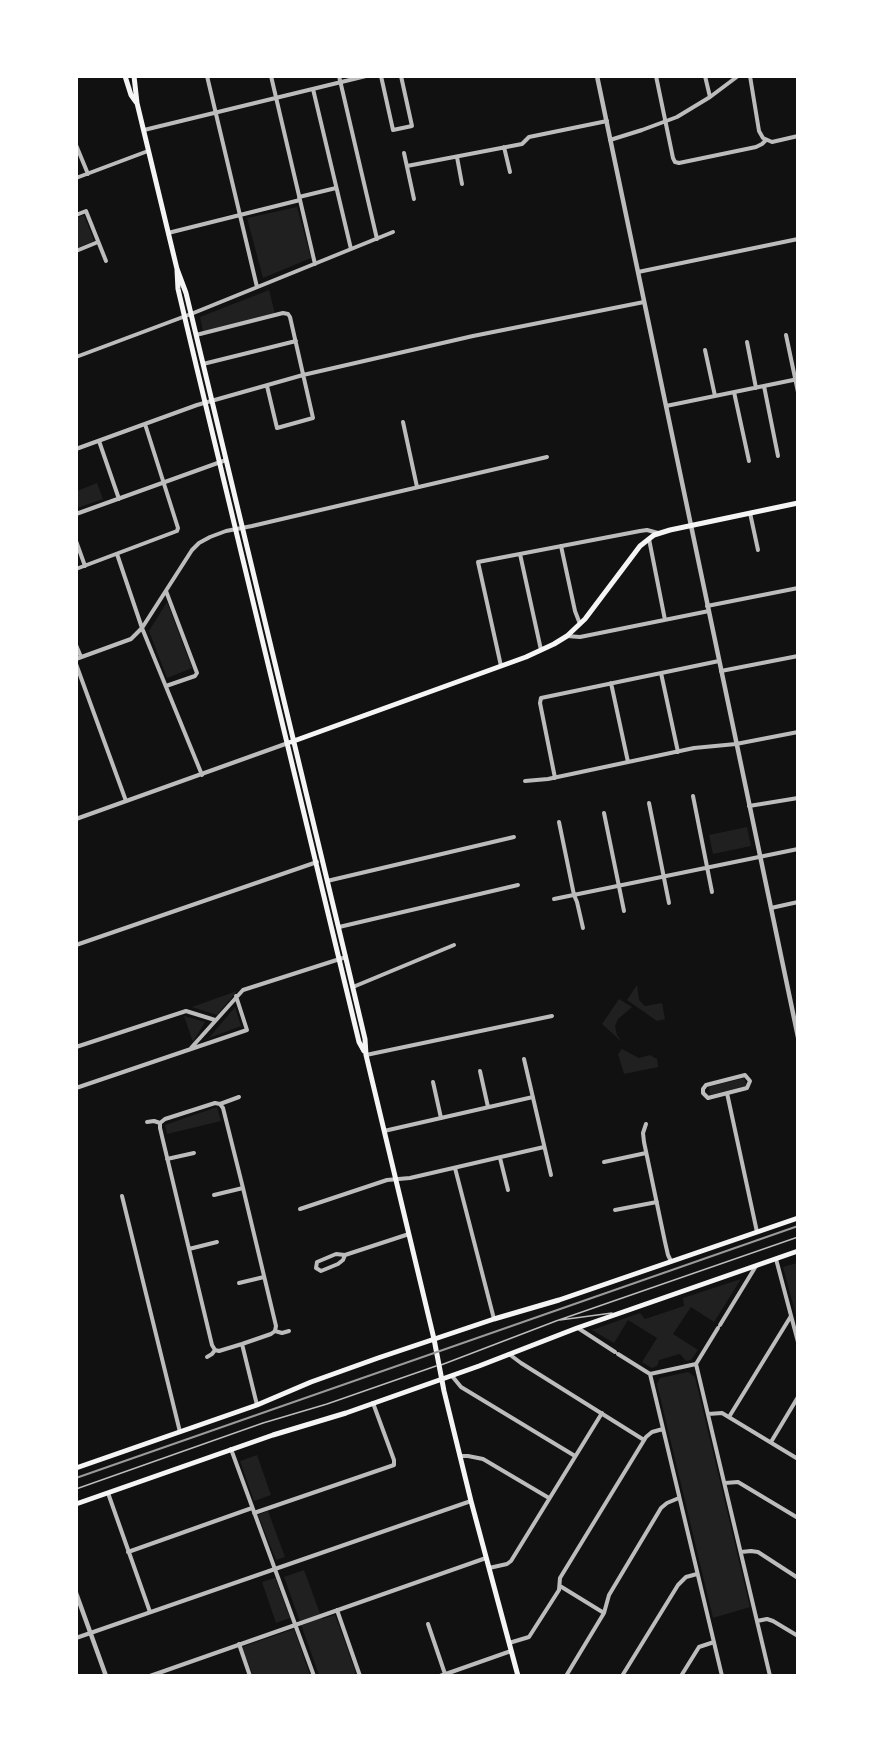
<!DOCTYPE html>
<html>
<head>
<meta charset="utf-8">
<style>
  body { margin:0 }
  #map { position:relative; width:874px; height:1752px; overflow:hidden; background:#111; font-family:Montserrat,sans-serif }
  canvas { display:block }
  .frame { position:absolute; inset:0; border:78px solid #fff; pointer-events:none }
</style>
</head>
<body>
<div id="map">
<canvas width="874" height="1752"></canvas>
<div class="frame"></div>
</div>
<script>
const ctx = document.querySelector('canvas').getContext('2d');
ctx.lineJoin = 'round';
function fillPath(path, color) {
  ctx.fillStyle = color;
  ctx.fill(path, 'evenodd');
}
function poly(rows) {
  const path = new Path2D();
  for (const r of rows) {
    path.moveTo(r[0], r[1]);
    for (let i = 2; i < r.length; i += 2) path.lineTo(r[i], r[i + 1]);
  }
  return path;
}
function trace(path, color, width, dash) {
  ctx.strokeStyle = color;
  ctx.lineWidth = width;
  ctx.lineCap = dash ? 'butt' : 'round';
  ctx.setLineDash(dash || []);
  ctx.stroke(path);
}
const green = poly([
  [297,207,311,258,263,278,247,218],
  [84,215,94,241,77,248,77,218],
  [269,290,275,314,203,331,200,317],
  [97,483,103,499,77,508,77,491],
  [167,602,192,668,167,678,149,631],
  [747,827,751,846,713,854,709,835],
  [637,985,639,1000,645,1006,662,1003,665,1019,657,1021,627,1000],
  [237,991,217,1015,192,1007],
  [619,999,632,1007,618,1019,615,1026,617,1035,622,1042,602,1024],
  [235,1007,241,1026,209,1038],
  [184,1016,205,1022,193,1042],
  [622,1049,639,1058,650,1055,657,1059,658,1067,624,1074,618,1054],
  [744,1078,747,1086,710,1095,709,1087],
  [217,1107,221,1121,167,1134,165,1125],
  [797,1263,798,1263,797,1319,783,1267],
  [741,1279,714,1322,691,1307,673,1334,698,1350,691,1360,686,1361,680,1354,659,1360,657,1366,652,1368,642,1362,657,1338,628,1320,614,1343,592,1330,640,1313,645,1319,684,1306,683,1298],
  [688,1372,695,1377,750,1607,713,1618,657,1384,660,1378],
  [257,1455,271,1495,254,1501,240,1461],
  [268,1511,285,1557,276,1560,258,1515],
  [304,1570,322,1619,335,1615,356,1673,350,1676,319,1675,284,1577],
  [275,1578,290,1618,276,1623,262,1582],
  [294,1629,310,1675,253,1675,242,1647]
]);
const service = poly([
  [560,1320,612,1313],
  [441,1365,556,1321,798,1237],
  [76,1489,263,1423,327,1404,436,1366]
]);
const minor = poly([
  [207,76,257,287],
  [271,76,315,264],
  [339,76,377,239],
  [381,76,393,130,412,126,401,76],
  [656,76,673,158,675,162,679,163,756,147,762,144,766,140],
  [705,76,710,97],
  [750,76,759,131,763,138,772,142,798,136],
  [313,89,351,249],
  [144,130,366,76],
  [610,140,642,130,677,117,710,97,738,76],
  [76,145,88,174],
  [504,147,510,172],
  [404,153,414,199],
  [457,157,462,184],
  [407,166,522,144,529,137,607,121],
  [76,178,148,151],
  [299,197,336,188],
  [76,215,86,211,106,261],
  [168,233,300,200],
  [76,251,98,242],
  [638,272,798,239],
  [196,335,283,313,288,314,290,317,313,418,277,428,267,386],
  [786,335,798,392],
  [747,342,756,388],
  [705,350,715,396],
  [76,357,191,314,393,232],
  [203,364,296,341],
  [764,386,778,456],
  [734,392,749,461],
  [666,406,798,379],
  [403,422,417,487],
  [99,441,119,499],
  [76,449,197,405,303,375,473,336,644,302],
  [750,513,758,550],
  [76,514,226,460],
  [649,539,665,620],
  [76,541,85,566],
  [561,546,575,611,580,624],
  [117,554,142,628,202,775],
  [520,554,541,650],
  [76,569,177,531,178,528,145,424],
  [707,606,798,588],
  [567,636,580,637,709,611],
  [76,645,81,657],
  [76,659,131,639,142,628,192,550,199,543,210,537,226,531,252,526,547,457],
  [76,664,126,801],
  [501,666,478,562,640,531,647,530,658,533],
  [721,671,798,656],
  [661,673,678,752],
  [611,683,628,762],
  [166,686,195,676,197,673,166,591],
  [555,778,540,703,541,698,719,661],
  [525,781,548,779,694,748,736,744,798,732],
  [693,796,712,892],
  [649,803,669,903],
  [749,806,798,798],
  [604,813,624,911],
  [559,822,574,895,577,902,583,928],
  [327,881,514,837],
  [554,899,798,849],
  [771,908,798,902],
  [339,927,518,885],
  [76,945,317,862],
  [353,987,454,945],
  [76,1047,186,1011,215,1020],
  [191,1048,243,990,346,957],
  [366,1055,552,1016],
  [524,1059,551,1175],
  [480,1071,488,1107],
  [745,1075,750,1081,747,1088,708,1098,703,1093,703,1089,706,1085,745,1075],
  [433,1082,441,1118],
  [76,1088,247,1030,236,996],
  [727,1093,757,1232],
  [220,1104,223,1108,243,1188,276,1326,275,1331],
  [147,1122,154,1121,160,1123,165,1119,215,1103,220,1104,239,1097],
  [160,1123,160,1128,212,1345,215,1350],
  [646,1124,643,1133,644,1142,665,1242,668,1255,671,1261],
  [384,1131,533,1097],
  [500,1158,508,1190],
  [167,1159,194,1153],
  [604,1162,646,1153],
  [455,1168,494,1319],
  [214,1195,243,1188],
  [122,1196,180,1432],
  [300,1209,387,1180,410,1178,544,1147],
  [615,1210,657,1202],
  [189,1249,217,1242],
  [345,1255,343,1260,338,1264,321,1271,316,1268,317,1262,336,1254,345,1255,409,1234],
  [776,1259,798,1342],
  [239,1283,264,1277],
  [720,1325,756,1266],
  [578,1328,615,1352],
  [718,1328,696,1364,770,1676],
  [242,1344,257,1405],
  [509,1354,521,1363,644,1440],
  [618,1354,650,1374,722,1676],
  [207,1357,212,1354,215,1350,219,1351,242,1344,271,1334,275,1331,282,1333,289,1331],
  [650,1374,696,1364],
  [452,1376,461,1387,575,1456],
  [708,1414,722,1413,798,1459],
  [729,1417,791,1316],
  [771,1442,798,1397],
  [231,1449,314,1676],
  [460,1456,468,1456,483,1459,549,1498],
  [725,1483,738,1482,798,1518],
  [108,1493,150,1612],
  [254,1513,394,1465,394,1460,373,1403],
  [128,1552,252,1508],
  [741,1552,751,1551,758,1552,798,1578],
  [489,1568,507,1564,511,1561,602,1413],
  [560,1586,604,1613],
  [337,1610,360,1676],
  [757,1621,767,1619,773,1621,798,1636],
  [428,1624,445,1674],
  [76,1638,471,1501],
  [509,1643,529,1637,559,1590,560,1578,646,1437,652,1432,663,1429],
  [239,1644,250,1676],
  [150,1676,486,1558],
  [440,1676,511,1651],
  [566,1676,604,1613,609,1595,661,1508,667,1503,679,1498],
  [622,1676,678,1585,686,1577,697,1574],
  [681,1676,699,1647,714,1642]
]);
const tertiary = poly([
  [597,76,798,1037],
  [76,819,288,743],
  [76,1593,106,1676]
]);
const secondary = poly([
  [125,76,131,95,136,102],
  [134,76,137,103,177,269,186,293,347,963,365,1039,366,1055,434,1339,444,1391,471,1501,518,1676],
  [177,270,178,289,197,369,359,1042,364,1051],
  [291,742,526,657,554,644,567,636,585,619,640,546,654,535,670,530,798,503]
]);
const primary = poly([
  [76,1468,257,1405,311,1382,378,1358,494,1319,559,1300,798,1218],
  [76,1504,273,1435,346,1413,479,1366,577,1328,798,1251]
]);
const rail = poly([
  [76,1478,798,1226]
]);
fillPath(green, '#202020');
trace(service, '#bcbcbc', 1.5);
trace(minor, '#bcbcbc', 4);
trace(tertiary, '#bcbcbc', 4.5);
trace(secondary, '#f5f5f5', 5);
trace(primary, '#f5f5f5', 5);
trace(rail, '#9a9a9a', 2);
</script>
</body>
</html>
